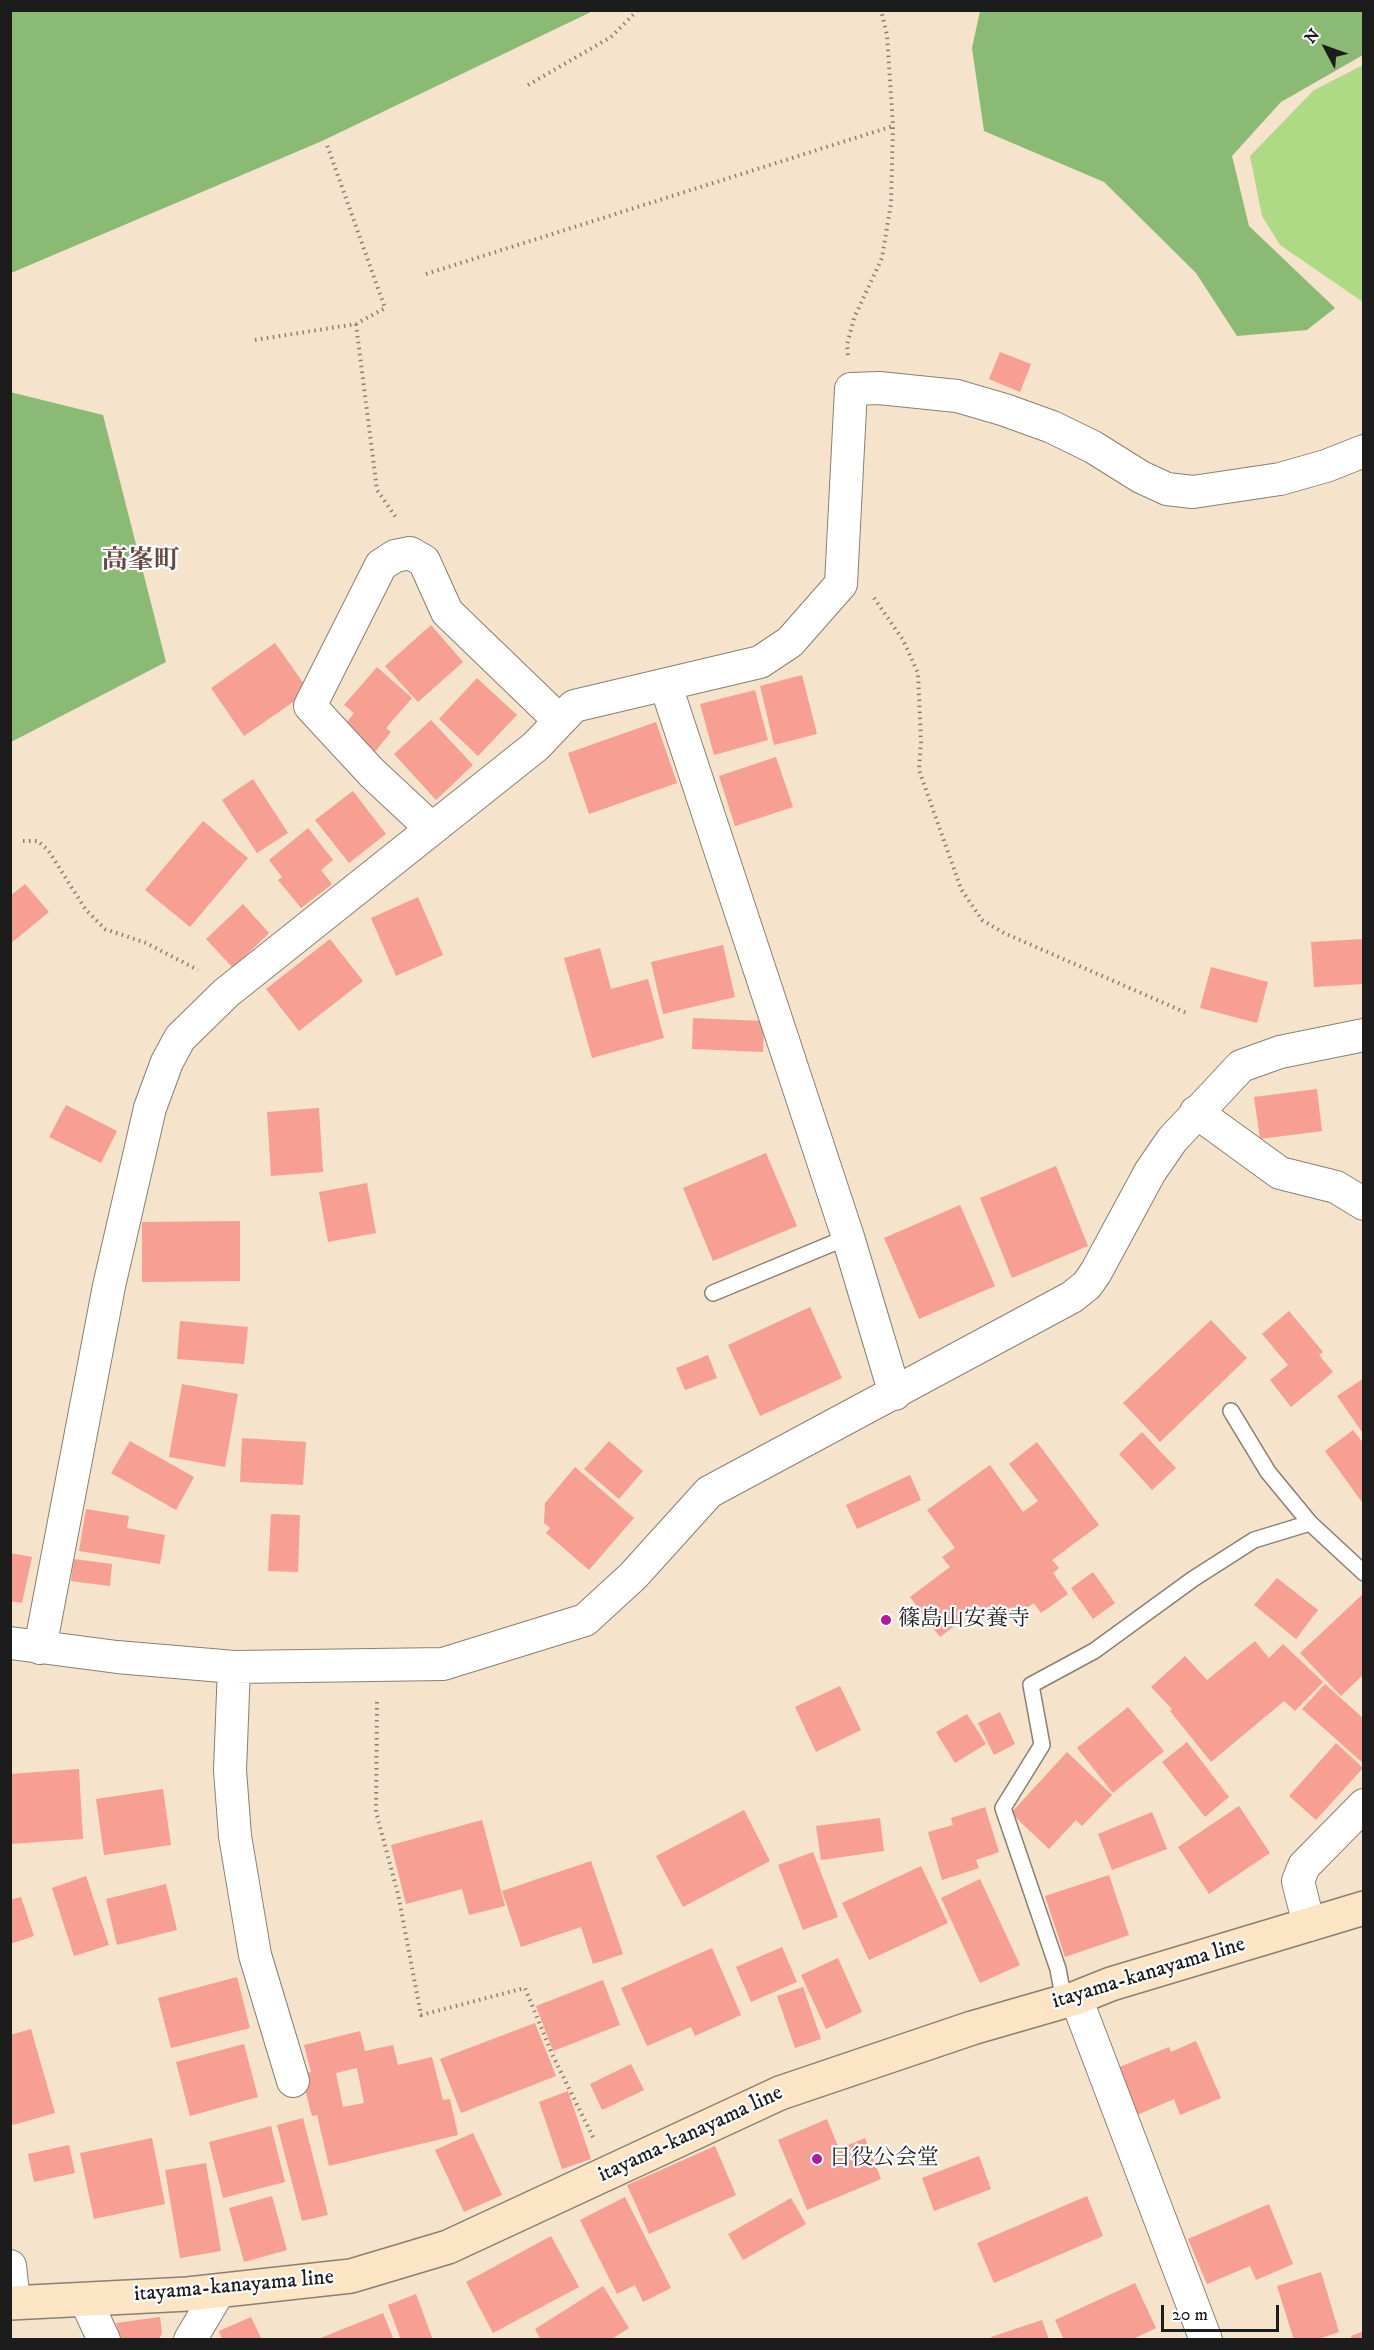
<!DOCTYPE html>
<html>
<head>
<meta charset="utf-8">
<style>
  body { margin:0 }
  #map { position:relative; width:1374px; height:2350px; overflow:hidden; background:#f5e3cb; font-family:"IM FELL DW Pica",serif }
  canvas { display:block }
  .frame { position:absolute; inset:0; border:12px solid #1c1c1c; pointer-events:none }
  .north { position:absolute; left:1296px; top:18px; width:60px; height:60px; -webkit-text-stroke:4px #fff; paint-order:stroke; rotate:311deg; font-size:16px; font-weight:700; line-height:24px; text-align:center; color:#1c1c1c }
  .north::after { content:''; display:block; margin:auto; width:21px; height:27px; background:#1c1c1c; clip-path:polygon(50% 0,100% 100%,50% 72%,0 100%) }
  .scale { position:absolute; left:1161px; top:2305px; width:118px; height:27px; box-sizing:border-box; border:3px solid #1c1c1c; border-top:0; padding-left:8px; font-size:18px; line-height:21px; white-space:nowrap; color:#1c1c1c; -webkit-text-stroke:4px #fff; paint-order:stroke }
</style>
</head>
<body>
<div id="map">
<canvas width="1374" height="2350"></canvas>
<div class="frame"></div>
<div class="north">N</div>
<div class="scale">20 m</div>
</div>
<script>
const ctx = document.querySelector('canvas').getContext('2d');
ctx.lineJoin = 'round';
function fillPath(path, color) {
  ctx.fillStyle = color;
  ctx.fill(path, 'evenodd');
}
function poly(rows) {
  const path = new Path2D();
  for (const r of rows) {
    path.moveTo(r[0], r[1]);
    for (let i = 2; i < r.length; i += 2) path.lineTo(r[i], r[i + 1]);
  }
  return path;
}
function trace(path, color, width, dash) {
  ctx.strokeStyle = color;
  ctx.lineWidth = width;
  ctx.lineCap = dash ? 'butt' : 'round';
  ctx.setLineDash(dash || []);
  ctx.stroke(path);
}
function drawText(font, color, halo, rows, align = 'center') {
  ctx.font = font + ' "IM FELL DW Pica","Noto Serif JP",serif';
  ctx.lineWidth = 4.5;
  ctx.setLineDash([]);
  ctx.textBaseline = 'middle';
  ctx.strokeStyle = halo;
  ctx.fillStyle = color;
  for (const [text, x, y, turn = 0] of rows) {
    ctx.save();
    ctx.translate(x, y);
    ctx.rotate((+turn || 0) * Math.PI / 180);
    ctx.textAlign = isNaN(turn) ? turn : align;
    if (halo) ctx.strokeText(text, 0, 0);
    ctx.fillText(text, 0, 0);
    ctx.restore();
  }
}
const green = poly([
  [1363,65,1363,302,1280,245,1262,216,1250,156,1314,90]
]);
const forest = poly([
  [11,10,593,10,593,11,322,141,11,273],
  [980,11,1363,11,1363,55,1281,102,1232,156,1249,226,1335,308,1307,330,1237,336,1196,273,1104,182,984,131,972,48],
  [10,392,103,415,166,662,11,742]
]);
const building = poly([
  [1000,352,1031,364,1020,392,989,379],
  [431,625,463,662,418,702,385,666],
  [275,643,309,691,244,736,211,688],
  [377,667,412,698,386,728,391,732,374,753,343,727,354,713,344,705],
  [802,675,817,734,774,745,760,686],
  [477,678,517,715,478,756,439,719],
  [755,690,768,740,714,755,700,704],
  [431,720,473,765,436,800,394,754],
  [656,722,677,783,589,814,568,753],
  [776,757,793,807,735,826,719,776],
  [253,779,288,833,257,853,222,800],
  [353,791,386,834,349,863,315,820],
  [203,821,248,858,190,927,145,890],
  [308,828,333,860,321,870,332,884,301,908,278,880,282,877,269,860],
  [25,884,49,912,10,944,10,896],
  [418,897,443,955,396,976,371,918],
  [243,904,269,933,233,968,206,939],
  [330,939,363,981,299,1031,266,989],
  [1364,939,1364,984,1314,987,1311,942],
  [723,945,735,997,663,1014,651,962],
  [600,948,611,989,648,979,664,1038,592,1058,564,958],
  [1211,967,1268,982,1257,1023,1200,1008],
  [693,1018,764,1021,763,1052,692,1049],
  [1317,1089,1322,1131,1260,1139,1254,1097],
  [66,1105,117,1131,101,1163,49,1137],
  [319,1108,323,1172,271,1176,267,1112],
  [766,1153,797,1226,713,1261,683,1188],
  [1056,1166,1088,1246,1012,1278,980,1198],
  [367,1183,376,1233,328,1242,319,1192],
  [960,1205,995,1286,919,1319,884,1238],
  [240,1221,240,1281,142,1282,142,1222],
  [810,1307,842,1378,760,1416,728,1345],
  [1289,1311,1323,1352,1319,1355,1333,1372,1291,1407,1270,1380,1288,1365,1262,1334],
  [1211,1320,1247,1358,1160,1442,1123,1403],
  [180,1321,248,1327,244,1364,177,1359],
  [708,1355,717,1378,685,1390,676,1368],
  [1364,1378,1364,1435,1337,1396],
  [182,1384,238,1394,225,1467,169,1457],
  [1353,1430,1364,1444,1364,1505,1325,1451],
  [1142,1432,1176,1468,1152,1490,1119,1454],
  [242,1438,306,1442,303,1485,240,1482],
  [130,1441,194,1477,176,1510,111,1473],
  [609,1441,643,1471,619,1499,584,1469],
  [1037,1442,1099,1525,1052,1560,1059,1568,1053,1573,1068,1594,1041,1613,1034,1603,1011,1619,1003,1609,989,1620,979,1607,940,1637,910,1597,950,1567,942,1557,955,1548,927,1510,990,1465,1023,1512,1038,1501,1009,1464],
  [575,1467,634,1518,589,1570,546,1533,550,1528,544,1523,545,1503],
  [910,1475,921,1500,857,1529,846,1505],
  [86,1509,129,1516,127,1528,165,1535,160,1564,79,1551],
  [271,1514,300,1515,298,1572,268,1571],
  [10,1553,32,1557,22,1603,10,1601],
  [74,1559,112,1564,110,1586,71,1581],
  [1093,1572,1115,1603,1093,1619,1071,1588],
  [1277,1578,1318,1610,1296,1639,1254,1605],
  [1364,1593,1364,1674,1341,1696,1300,1653],
  [1255,1641,1269,1658,1283,1644,1323,1682,1295,1711,1284,1701,1211,1762,1170,1711,1172,1709,1151,1687,1185,1656,1207,1680],
  [1325,1684,1364,1719,1364,1764,1302,1709],
  [840,1686,861,1730,816,1752,795,1707],
  [1128,1707,1164,1751,1113,1793,1077,1748],
  [1000,1712,1015,1744,994,1755,978,1723],
  [967,1714,986,1744,955,1763,936,1732],
  [1187,1742,1229,1797,1205,1817,1162,1762],
  [1336,1743,1363,1768,1316,1820,1289,1796],
  [1067,1752,1112,1795,1082,1826,1076,1820,1049,1849,1011,1813],
  [79,1769,83,1839,10,1844,10,1774],
  [163,1789,171,1845,104,1855,96,1799],
  [1239,1806,1270,1853,1209,1894,1178,1847],
  [985,1807,999,1852,976,1860,979,1868,942,1880,928,1832,953,1825,951,1818],
  [744,1810,770,1861,683,1907,656,1856],
  [1152,1812,1167,1849,1112,1870,1098,1834],
  [880,1818,884,1851,821,1860,816,1826],
  [482,1820,505,1906,469,1915,462,1889,406,1904,391,1845],
  [813,1852,838,1917,803,1930,778,1865],
  [591,1861,623,1954,593,1964,581,1927,521,1947,502,1891],
  [921,1866,948,1923,869,1960,842,1903],
  [1109,1875,1129,1935,1065,1957,1045,1896],
  [86,1876,109,1945,74,1956,52,1888],
  [980,1879,1020,1965,980,1983,941,1898],
  [166,1884,177,1930,117,1945,106,1899],
  [21,1897,34,1936,10,1944,10,1900],
  [782,1947,797,1982,751,2002,736,1967],
  [712,1948,741,2015,695,2036,691,2027,647,2046,621,1988],
  [838,1958,862,2012,826,2029,801,1975],
  [237,1977,250,2028,171,2048,158,1998],
  [603,1980,620,2025,553,2051,536,2006],
  [803,1987,821,2039,795,2048,777,1996],
  [535,2023,556,2076,461,2113,440,2059],
  [31,2029,55,2113,13,2125,10,2116,10,2035],
  [360,2031,365,2051,393,2045,398,2065,432,2057,443,2100,450,2099,458,2135,329,2166,317,2115,312,2116,301,2074,311,2072,304,2045],
  [357,2068,364,2103,343,2107,336,2073],
  [1196,2041,1221,2098,1180,2115,1174,2099,1137,2115,1117,2068,1169,2047,1171,2052],
  [244,2044,258,2097,190,2116,176,2062],
  [631,2064,644,2090,602,2110,590,2084],
  [568,2091,591,2159,562,2169,539,2102],
  [303,2118,328,2215,302,2221,277,2125],
  [827,2119,839,2149,865,2138,881,2179,807,2210,778,2140],
  [271,2126,285,2182,223,2198,209,2142],
  [473,2133,502,2195,464,2212,435,2150],
  [152,2138,165,2204,94,2219,80,2153],
  [69,2145,75,2173,34,2182,28,2154],
  [715,2146,736,2195,649,2234,627,2185],
  [979,2156,991,2189,934,2211,922,2178],
  [206,2163,221,2251,180,2258,165,2170],
  [272,2196,287,2250,244,2262,229,2208],
  [1087,2196,1103,2236,994,2283,977,2243],
  [625,2197,671,2288,643,2302,635,2285,617,2294,580,2220],
  [791,2198,806,2224,743,2260,728,2234],
  [1269,2204,1293,2264,1256,2280,1250,2266,1207,2284,1188,2239],
  [551,2236,579,2287,493,2333,466,2282],
  [1321,2272,1339,2332,1316,2340,1294,2340,1277,2286],
  [1135,2283,1156,2328,1131,2340,1064,2340,1055,2320],
  [603,2286,629,2328,610,2340,541,2340,535,2329],
  [416,2294,433,2340,401,2340,388,2305],
  [383,2313,394,2340,318,2340,318,2339],
  [160,2317,162,2333,159,2340,121,2340,116,2323],
  [251,2317,262,2340,222,2340,219,2331],
  [1042,2320,1049,2340,992,2340,991,2337],
  [1364,2331,1364,2340,1352,2340,1351,2336]
]);
const path = poly([
  [528,85,611,37,638,10],
  [426,274,893,126],
  [356,324,377,490,397,519],
  [255,340,356,324,385,308,327,145],
  [848,355,847,345,854,318,882,258,891,203,893,126,887,35,881,10],
  [874,598,903,640,918,673,921,742,919,770,961,889,982,920,1004,933,1189,1014],
  [23,841,38,841,48,850,86,910,105,929,146,943,198,970],
  [377,1702,376,1812,398,1894,421,2015,525,1988,552,2054,594,2139]
]);
const service = poly([
  [713,1293,848,1237],
  [1231,1411,1268,1472,1310,1523,1364,1573],
  [1064,2001,1058,1969,1003,1808,1042,1745,1031,1685,1094,1651,1193,1579,1254,1540,1310,1523]
]);
const minor = poly([
  [666,686,848,1237,895,1394],
  [432,829,372,773,310,706,381,565,395,556,410,553,424,561,447,612,560,721],
  [1196,1112,1280,1173,1336,1187,1364,1204],
  [10,1643,117,1657,234,1667,443,1664,585,1620,633,1576,709,1492,1072,1297,1087,1285,1096,1272,1150,1172,1172,1140,1241,1066,1280,1052,1364,1035],
  [40,1648,109,1286,150,1108,167,1062,180,1038,226,993,536,746,574,706,760,662,790,642,841,584,851,389,879,388,957,396,1005,410,1052,427,1093,447,1141,477,1167,489,1193,492,1280,479,1326,466,1364,451],
  [234,1667,230,1770,235,1836,255,1955,293,2081],
  [1309,1925,1298,1881,1304,1866,1364,1805],
  [1076,1998,1206,2340],
  [10,2266,14,2302],
  [85,2299,104,2340],
  [190,2340,219,2291]
]);
const secondary = poly([
  [10,2303,188,2294,351,2276,448,2247,780,2093,972,2028,1076,1998,1111,1984,1364,1908]
]);
const markers = [
  [886,1620,6,"#b5179e"],
  [817,2159,6,"#b5179e"]
];
const poiNames = [
  ["篠島山安養寺",898,1620],
  ["日役公会堂",829,2159]
];
const streetNames = [
  ["itayama-kanayama line",1149,1974,-17],
  ["itayama-kanayama line",691,2135,-25],
  ["itayama-kanayama line",234,2287,-5]
];
const quarterNames = [
  ["高峯町",141,563]
];
fillPath(green, '#aeda86');
fillPath(forest, '#8aba73');
fillPath(building, '#f69f92');
trace(service, '#888074', 18);
trace(minor, '#888074', 34);
trace(secondary, '#888074', 36);
trace(path, '#888074', 4, [1.5, 4.5]);
trace(service, '#fff', 15);
trace(minor, '#fff', 32);
trace(secondary, '#fce5c4', 33);
for (const [x, y, r, color] of markers) {
  const dot = new Path2D();
  dot.arc(x, y, r, 0, 2 * Math.PI);
  ctx.fillStyle = color;
  ctx.fill(dot);
  trace(dot, '#fff', 2);
}
drawText('22px', '#1c1c1c', '#fff', poiNames, 'left');
drawText('22px', '#1c1c1c', '#fff', streetNames);
drawText('bold 26px', '#684a45', '#fff', quarterNames);
</script>
</body>
</html>
